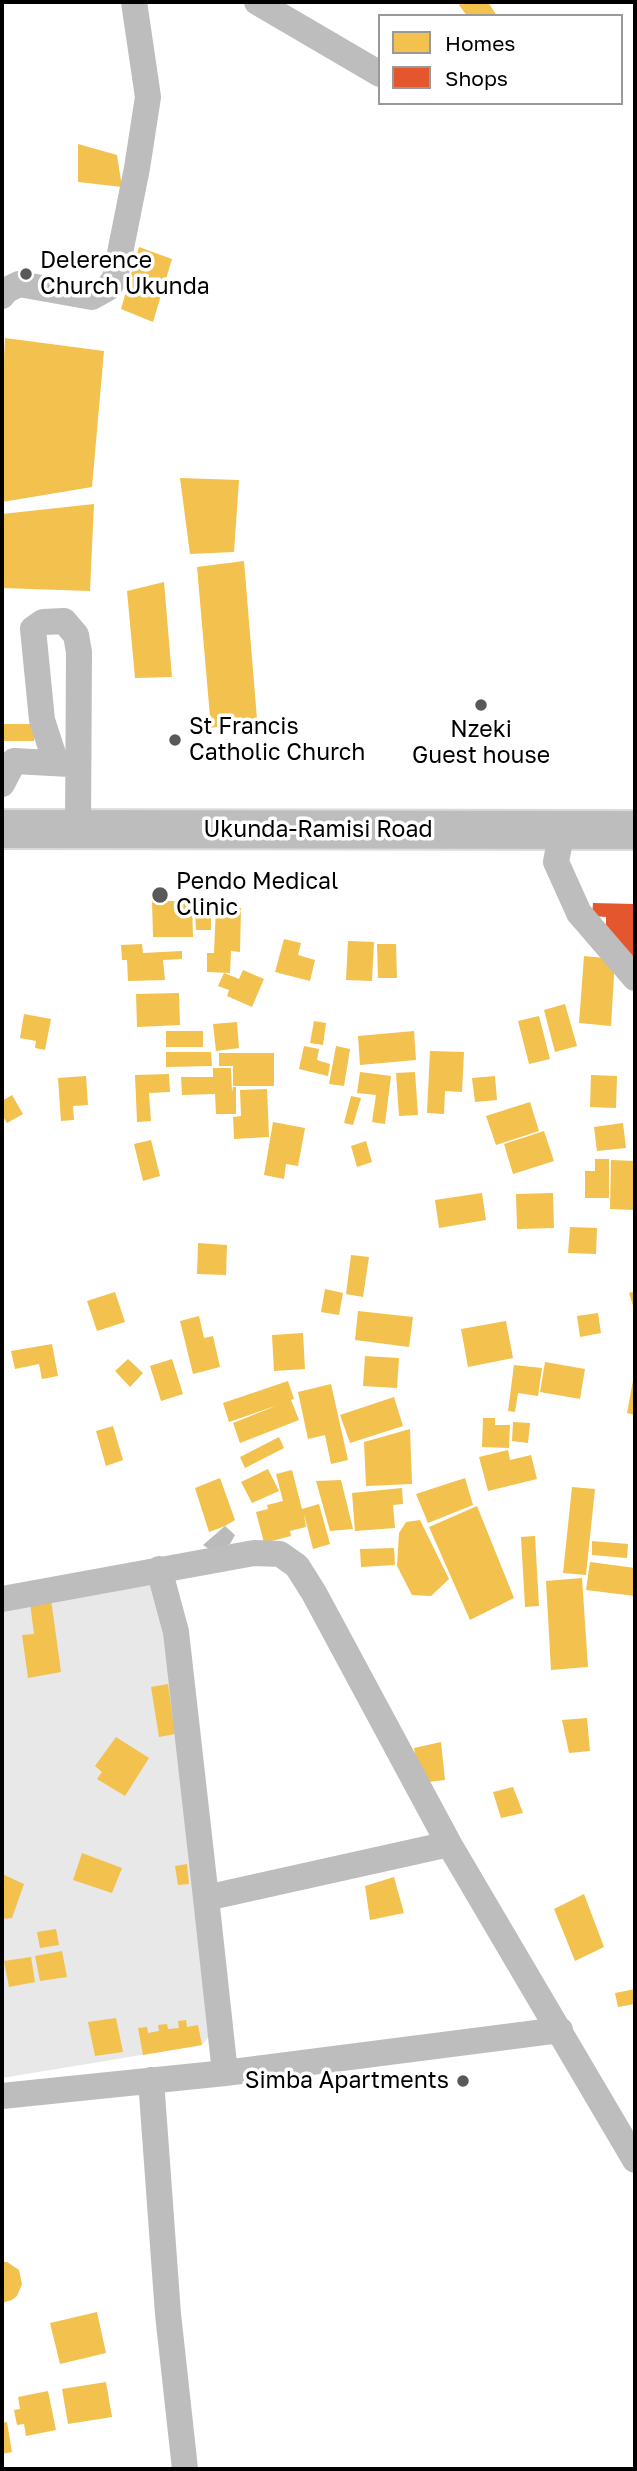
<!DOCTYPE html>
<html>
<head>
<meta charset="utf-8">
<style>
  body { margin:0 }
  #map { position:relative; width:637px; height:2471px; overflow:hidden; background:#fff; font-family:"Golos Text",sans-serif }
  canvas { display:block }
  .frame { position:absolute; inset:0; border:4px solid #000; pointer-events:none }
  .legend { position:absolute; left:378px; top:14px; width:245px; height:91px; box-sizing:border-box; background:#fff; border:2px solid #999; margin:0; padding:9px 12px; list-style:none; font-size:21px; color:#000 }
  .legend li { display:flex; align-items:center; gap:14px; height:35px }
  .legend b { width:35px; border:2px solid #999 }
</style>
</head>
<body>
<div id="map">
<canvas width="637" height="2471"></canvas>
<div class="frame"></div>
<ul class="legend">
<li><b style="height:19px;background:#f2c14e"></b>Homes</li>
<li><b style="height:19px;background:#e4572e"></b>Shops</li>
</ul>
</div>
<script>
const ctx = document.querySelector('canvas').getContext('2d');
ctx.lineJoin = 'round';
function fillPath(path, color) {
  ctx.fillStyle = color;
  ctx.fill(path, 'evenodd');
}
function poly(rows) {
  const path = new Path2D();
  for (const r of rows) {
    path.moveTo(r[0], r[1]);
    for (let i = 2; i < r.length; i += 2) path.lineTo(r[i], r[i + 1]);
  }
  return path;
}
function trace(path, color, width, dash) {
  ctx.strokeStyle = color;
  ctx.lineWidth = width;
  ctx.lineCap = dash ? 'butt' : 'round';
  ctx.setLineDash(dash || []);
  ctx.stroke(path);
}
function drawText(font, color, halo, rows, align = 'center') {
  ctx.font = font + ' "Golos Text",sans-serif';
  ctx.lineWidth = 7;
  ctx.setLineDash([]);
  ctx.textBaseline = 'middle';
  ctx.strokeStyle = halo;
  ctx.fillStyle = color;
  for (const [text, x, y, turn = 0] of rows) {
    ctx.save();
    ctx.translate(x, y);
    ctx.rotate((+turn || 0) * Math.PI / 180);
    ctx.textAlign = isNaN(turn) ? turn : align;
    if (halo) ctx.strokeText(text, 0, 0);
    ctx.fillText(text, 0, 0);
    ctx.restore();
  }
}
const green = poly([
  [154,1579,169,1633,212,2033,202,2045,2,2078,2,1606]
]);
const water = poly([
  [225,1526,235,1535,230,1544,212,1551,203,1545]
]);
const homes = poly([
  [463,2,488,2,497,16,467,16,459,5],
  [78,144,117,155,122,187,78,182],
  [139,247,172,259,153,322,121,309],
  [5,338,104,351,92,487,2,502,2,398],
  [180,478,239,480,234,552,190,554],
  [94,504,90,591,2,588,2,514],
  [244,561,257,719,211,728,197,567],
  [164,582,172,677,135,678,127,591],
  [3,724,35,724,34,741,3,741],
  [152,901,192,901,193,937,153,937],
  [216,907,241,908,240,952,231,951,230,973,207,972,207,953,214,953],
  [211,910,211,930,196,930,195,911],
  [284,939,301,943,298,955,315,960,310,981,275,972],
  [348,941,374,942,372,981,346,980],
  [142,944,143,953,182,951,182,959,163,960,165,980,128,981,127,960,122,960,121,945],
  [377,944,396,944,397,978,378,978],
  [584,956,615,959,611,1026,579,1023],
  [243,970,264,979,252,1007,227,996,229,990,218,986,224,973,239,979],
  [179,993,180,1025,137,1027,136,994],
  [565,1004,577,1046,555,1052,544,1010],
  [24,1014,51,1019,45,1050,35,1048,36,1041,20,1038],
  [539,1016,550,1059,529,1064,518,1021],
  [314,1021,326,1023,323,1045,310,1043],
  [237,1022,239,1048,216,1051,213,1024],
  [166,1031,203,1031,203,1047,166,1047],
  [414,1031,416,1060,360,1065,358,1036],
  [304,1046,319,1049,317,1060,330,1064,328,1076,299,1069],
  [336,1046,350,1049,344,1086,329,1084],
  [430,1051,464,1052,462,1092,445,1091,444,1114,427,1113],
  [166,1052,211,1052,212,1066,166,1067],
  [219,1053,274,1053,274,1086,233,1086,233,1066,219,1066],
  [213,1068,231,1068,232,1092,233,1087,236,1087,236,1114,216,1114,215,1094,182,1095,181,1077,213,1077],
  [360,1072,391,1076,385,1124,372,1122,376,1095,357,1093],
  [415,1072,418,1115,399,1116,396,1073],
  [169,1074,170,1092,149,1093,151,1121,137,1122,135,1075],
  [591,1075,617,1076,616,1108,590,1107],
  [86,1076,88,1105,73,1106,74,1120,61,1121,58,1078],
  [495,1076,497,1100,475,1102,472,1078],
  [267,1089,269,1137,234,1139,233,1117,241,1116,240,1090],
  [12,1095,23,1114,7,1123,2,1115,2,1101],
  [351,1096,361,1098,353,1125,344,1123],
  [530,1102,539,1131,496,1145,486,1116],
  [273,1122,305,1128,298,1166,286,1164,284,1179,264,1175],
  [623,1123,626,1148,597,1151,594,1127],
  [544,1131,554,1161,513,1174,504,1144],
  [151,1140,160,1176,143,1181,134,1144],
  [366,1141,372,1162,357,1167,351,1146],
  [595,1159,609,1159,609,1198,585,1198,585,1171,595,1171],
  [611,1160,635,1161,634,1210,610,1209],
  [482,1193,486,1220,439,1228,435,1200],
  [553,1193,554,1228,517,1229,516,1194],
  [570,1227,597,1228,596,1254,568,1253],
  [198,1243,227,1245,226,1275,197,1274],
  [351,1255,369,1257,363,1297,346,1294],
  [325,1289,343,1293,339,1315,321,1312],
  [635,1291,635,1312,629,1293],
  [115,1292,125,1322,97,1331,87,1301],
  [358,1311,413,1317,409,1347,355,1340],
  [598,1313,601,1333,580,1337,577,1316],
  [199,1316,204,1338,213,1336,220,1367,193,1374,180,1321],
  [506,1321,513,1358,468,1367,461,1329],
  [303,1333,305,1369,274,1371,272,1335],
  [52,1344,58,1376,42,1379,39,1364,15,1369,11,1351],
  [365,1356,399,1358,397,1388,363,1386],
  [128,1359,143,1373,130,1387,115,1371],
  [172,1359,183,1394,161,1401,150,1366],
  [545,1362,585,1369,580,1399,540,1392],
  [514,1365,542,1368,538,1396,518,1393,515,1412,508,1411],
  [634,1375,635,1375,635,1415,627,1413],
  [288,1381,294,1399,291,1400,299,1420,240,1443,233,1423,278,1405,229,1422,223,1403],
  [331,1384,348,1460,331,1464,325,1435,308,1439,298,1392],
  [394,1397,403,1426,350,1443,340,1415],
  [483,1418,495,1418,495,1425,510,1425,509,1448,482,1447],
  [513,1422,530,1423,528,1443,512,1441],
  [113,1426,123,1460,106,1466,96,1431],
  [410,1429,412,1484,366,1486,364,1442],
  [279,1437,284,1448,245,1468,240,1457],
  [508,1450,510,1460,531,1455,537,1479,488,1491,479,1457],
  [268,1469,279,1491,252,1503,241,1482],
  [292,1470,302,1509,319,1504,330,1544,313,1549,304,1514,306,1527,290,1531,291,1536,264,1543,256,1512,268,1509,267,1505,283,1501,276,1474],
  [220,1478,235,1520,225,1526,209,1532,195,1488],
  [465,1478,473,1505,428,1523,416,1494],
  [341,1480,353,1529,330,1531,316,1481],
  [572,1487,595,1489,586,1575,563,1573],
  [402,1488,403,1504,393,1505,395,1528,355,1531,352,1493],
  [477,1506,514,1598,470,1620,429,1527],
  [420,1520,449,1579,431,1596,412,1595,397,1566,399,1533,406,1522],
  [535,1536,539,1606,525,1607,521,1537],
  [592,1541,628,1544,627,1558,592,1555],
  [394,1548,395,1565,361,1567,360,1549],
  [590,1562,635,1568,635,1596,586,1590],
  [582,1578,588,1667,551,1670,546,1581],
  [51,1599,61,1672,28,1678,22,1635,34,1634,30,1603],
  [168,1684,175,1734,159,1737,151,1687],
  [587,1718,590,1751,569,1753,562,1720],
  [116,1737,149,1758,125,1796,97,1779,102,1772,95,1766],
  [441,1742,445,1780,420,1783,414,1748],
  [513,1787,523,1813,501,1818,493,1792],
  [82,1853,122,1868,112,1893,73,1880],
  [187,1864,189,1884,178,1885,175,1866],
  [2,1874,24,1884,12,1918,2,1919],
  [394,1877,404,1913,370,1920,365,1886],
  [584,1894,604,1947,575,1961,554,1909],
  [56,1929,59,1945,40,1948,37,1932],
  [62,1951,67,1977,40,1981,35,1956],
  [31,1957,35,1982,9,1987,4,1961],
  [635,1989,635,2004,618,2007,615,1993],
  [116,2018,123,2052,95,2056,88,2022],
  [186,2020,187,2027,198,2025,202,2045,143,2055,138,2028,147,2027,148,2033,159,2031,158,2025,167,2024,168,2029,179,2028,178,2021],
  [2,2262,7,2262,19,2270,22,2284,17,2296,12,2300,2,2303],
  [97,2312,106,2353,60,2364,50,2323],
  [106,2382,112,2417,68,2424,62,2389],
  [48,2391,56,2430,26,2436,24,2424,17,2425,14,2410,20,2409,18,2397],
  [7,2422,12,2452,2,2454,2,2423]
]);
const shops = poly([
  [593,903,635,904,635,962,606,937,606,917,592,916]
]);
const minor = poly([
  [257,2,380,74],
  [2,296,7,290,19,284,92,297,108,288,115,278,137,168,148,97,134,2],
  [56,763,42,720,33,629,43,622,64,621,76,635,79,652,78,829],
  [2,784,14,761,70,764],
  [562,830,556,862,579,913,635,978],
  [159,1569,176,1632,206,1898],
  [2,1599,254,1553,280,1554,297,1566,314,1593,449,1844,635,2160],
  [225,2073,560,2030],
  [151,2080,168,2314,185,2469],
  [2,2096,225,2073,206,1898,449,1844]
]);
const highway = poly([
  [2,829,635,830]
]);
const markers = [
  [26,274,7,"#595959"],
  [481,705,7,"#595959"],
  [175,740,7,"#595959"],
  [160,895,9,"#595959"],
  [463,2081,7,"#595959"]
];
const poiNames = [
  ["Delerence",40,261],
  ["Church Ukunda",40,287],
  ["St Francis",189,727],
  ["Catholic Church",189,753],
  ["Nzeki",481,730,"center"],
  ["Guest house",481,756,"center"],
  ["Pendo Medical",176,882],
  ["Clinic",176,908],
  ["Simba Apartments",449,2081,"right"]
];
const streetNames = [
  ["Ukunda-Ramisi Road",318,830]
];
fillPath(green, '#e8e8e8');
fillPath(water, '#bababa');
fillPath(homes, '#f2c14e');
fillPath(shops, '#e4572e');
trace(highway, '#dbdbdb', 42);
trace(minor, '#bdbdbd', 26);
trace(highway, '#bdbdbd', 38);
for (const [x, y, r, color] of markers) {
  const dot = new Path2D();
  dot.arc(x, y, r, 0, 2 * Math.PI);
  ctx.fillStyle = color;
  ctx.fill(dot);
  trace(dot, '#fff', 2.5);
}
drawText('23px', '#000', '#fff', poiNames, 'left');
drawText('23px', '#000', '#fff', streetNames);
</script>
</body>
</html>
